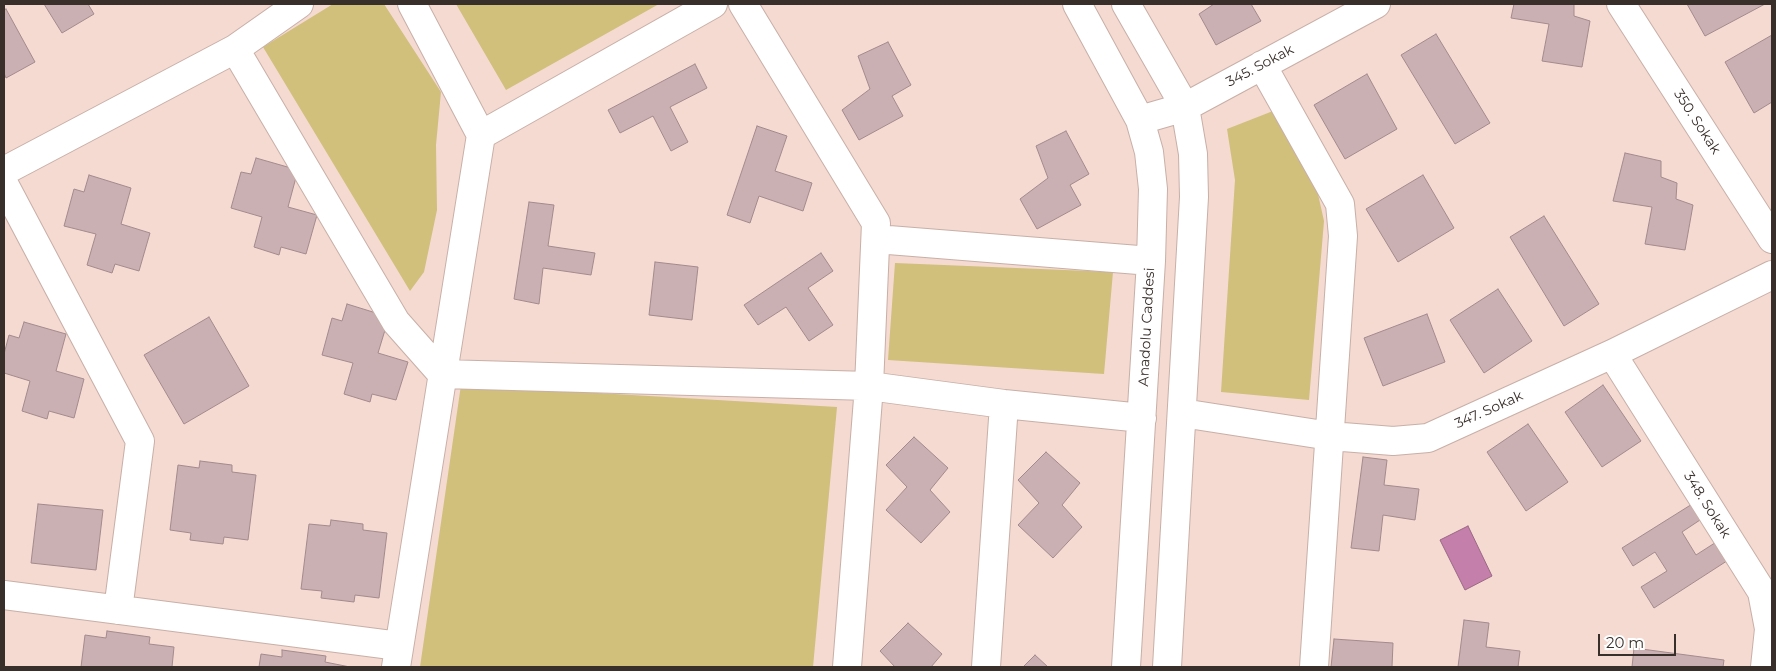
<!DOCTYPE html>
<html>
<head>
<meta charset="utf-8">
<style>
  body { margin:0 }
  #map { position:relative; width:1776px; height:671px; overflow:hidden; background:#f4dad1; font-family:Montserrat,sans-serif }
  canvas { display:block }
  .frame { position:absolute; inset:0; border:5px solid #382e2a; pointer-events:none }
  .scale { position:absolute; left:1598px; top:634px; width:78px; height:22px; box-sizing:border-box; border:2px solid #382e2a; border-top:0; padding-left:6px; font-size:15px; line-height:18px; white-space:nowrap; color:#382e2a; -webkit-text-stroke:4px #fff; paint-order:stroke }
</style>
</head>
<body>
<div id="map">
<canvas width="1776" height="671"></canvas>
<div class="frame"></div>
<div class="scale">20 m</div>
</div>
<script>
const ctx = document.querySelector('canvas').getContext('2d');
ctx.lineJoin = 'round';
function fillPath(path, color) {
  ctx.fillStyle = color;
  ctx.fill(path, 'evenodd');
}
function poly(rows) {
  const path = new Path2D();
  for (const r of rows) {
    path.moveTo(r[0], r[1]);
    for (let i = 2; i < r.length; i += 2) path.lineTo(r[i], r[i + 1]);
  }
  return path;
}
function trace(path, color, width, dash) {
  ctx.strokeStyle = color;
  ctx.lineWidth = width;
  ctx.lineCap = dash ? 'butt' : 'round';
  ctx.setLineDash(dash || []);
  ctx.stroke(path);
}
function drawText(font, color, halo, rows, align = 'center') {
  ctx.font = font + ' Montserrat,sans-serif';
  ctx.lineWidth = 4.5;
  ctx.setLineDash([]);
  ctx.textBaseline = 'middle';
  ctx.strokeStyle = halo;
  ctx.fillStyle = color;
  for (const [text, x, y, turn = 0] of rows) {
    ctx.save();
    ctx.translate(x, y);
    ctx.rotate((+turn || 0) * Math.PI / 180);
    ctx.textAlign = isNaN(turn) ? turn : align;
    if (halo) ctx.strokeText(text, 0, 0);
    ctx.fillText(text, 0, 0);
    ctx.restore();
  }
}
const green = poly([
  [333,4,384,4,441,92,436,145,437,210,424,272,410,291,263,47],
  [456,4,659,4,506,90],
  [1273,111,1318,194,1324,221,1309,400,1221,392,1235,180,1227,129],
  [895,263,1113,272,1104,374,888,360],
  [461,385,837,407,813,667,420,667]
]);
const water = poly([
  [1468,526,1492,576,1465,590,1440,540,1468,526]
]);
const building = poly([
  [44,4,88,4,94,14,62,33,44,4],
  [1214,4,1251,4,1261,21,1216,45,1199,14,1214,4],
  [1514,4,1574,4,1574,16,1590,21,1582,67,1542,61,1549,24,1511,18,1514,4],
  [1687,4,1765,4,1705,36,1687,4],
  [6,9,35,62,6,78,4,73,4,10,6,9],
  [1436,34,1490,123,1455,144,1401,55,1436,34],
  [1772,35,1772,102,1754,113,1725,62,1772,35],
  [888,42,911,85,892,96,903,116,859,140,842,110,870,89,858,56,888,42],
  [695,64,707,88,670,107,688,142,671,151,653,116,620,133,608,110,695,64],
  [1367,74,1397,129,1345,159,1314,105,1367,74],
  [757,126,787,136,775,171,812,183,803,211,759,196,750,223,727,215,757,126],
  [1066,131,1089,174,1070,185,1081,205,1037,229,1020,199,1048,178,1036,146,1066,131],
  [1625,153,1661,161,1661,177,1677,183,1676,199,1693,205,1685,250,1645,244,1652,207,1613,201,1625,153],
  [256,158,298,170,288,207,317,215,306,254,281,247,279,255,254,247,262,217,231,208,241,172,251,174,256,158],
  [89,175,131,188,121,224,150,233,139,271,115,264,112,273,87,265,96,234,64,226,74,189,84,192,89,175],
  [1423,175,1454,228,1398,262,1366,209,1423,175],
  [529,202,554,205,548,246,595,253,591,275,543,268,539,304,514,299,529,202],
  [1544,216,1599,304,1564,326,1510,237,1544,216],
  [821,253,833,271,808,288,833,325,809,341,786,307,758,325,744,305,821,253],
  [655,262,698,267,692,320,649,315,655,262],
  [1498,289,1532,341,1484,373,1450,320,1498,289],
  [347,304,389,317,378,353,408,362,396,400,372,394,370,402,344,394,353,363,322,355,332,318,342,321,347,304],
  [1427,314,1445,362,1383,386,1364,338,1427,314],
  [209,317,249,386,184,424,144,355,209,317],
  [24,322,66,334,56,371,84,379,74,418,49,411,47,419,22,411,30,381,4,373,4,354,9,335,19,338,24,322],
  [1603,385,1641,441,1602,467,1565,412,1603,385],
  [1528,424,1568,482,1526,511,1487,452,1528,424],
  [914,437,948,468,930,490,950,512,921,543,886,510,907,487,886,465,914,437],
  [1046,452,1080,483,1062,505,1082,527,1053,558,1018,525,1039,503,1018,480,1046,452],
  [1363,457,1387,460,1384,485,1419,489,1415,520,1383,515,1379,551,1351,548,1363,457],
  [200,461,232,465,232,472,256,475,248,540,224,537,223,544,190,540,191,533,170,530,178,465,199,468,200,461],
  [1697,501,1706,516,1682,532,1696,555,1721,539,1733,557,1654,608,1641,587,1667,571,1655,552,1633,566,1622,548,1697,501],
  [38,504,103,510,96,570,31,563,38,504],
  [331,520,363,524,363,530,387,533,379,598,355,595,354,602,321,598,322,591,301,589,309,524,330,526,331,520],
  [1464,620,1489,623,1486,647,1520,651,1518,667,1458,667,1464,620],
  [908,623,942,654,931,667,895,667,880,651,908,623],
  [107,631,150,637,149,644,174,647,172,667,81,667,85,635,106,638,107,631],
  [1334,639,1393,643,1392,667,1331,667,1334,639],
  [1634,648,1724,660,1723,667,1632,667,1634,648],
  [282,650,326,656,325,662,350,667,259,667,261,654,282,657,282,650],
  [1035,655,1048,667,1023,667,1035,655]
]);
const minor = poly([
  [743,4,876,223,869,386,847,667],
  [1077,4,1140,120,1149,152,1153,189,1151,261,1126,667],
  [1126,4,1185,107,1193,154,1194,197,1167,667],
  [1621,4,1772,239],
  [235,49,396,322,442,374,869,386,1004,404,1142,418],
  [1262,65,1340,204,1343,236,1314,667],
  [1140,120,1185,107,1376,4],
  [481,135,713,4],
  [4,171,235,49,299,4],
  [4,184,140,441,118,610],
  [876,239,1151,261],
  [1612,354,1762,592,1769,629,1765,667],
  [1182,413,1330,436,1393,441,1428,438,1612,354,1772,275],
  [4,595,399,646],
  [396,667,481,135,412,4],
  [986,667,1004,404]
]);
const streetNames = [
  ["345. Sokak",1260,66,-28],
  ["350. Sokak",1697,122,57],
  ["Anadolu Caddesi",1147,327,-87],
  ["347. Sokak",1489,410,-24],
  ["348. Sokak",1707,505,58]
];
fillPath(green, '#d1bf7c');
fillPath(water, '#c47fab');
trace(water, '#9a6784', 1);
fillPath(building, '#cbb0b3');
trace(building, '#a48a8d', 1);
trace(minor, '#c8afa7', 30);
trace(minor, '#fff', 28);
drawText('14px', '#382e2a', '#fff', streetNames);
</script>
</body>
</html>
